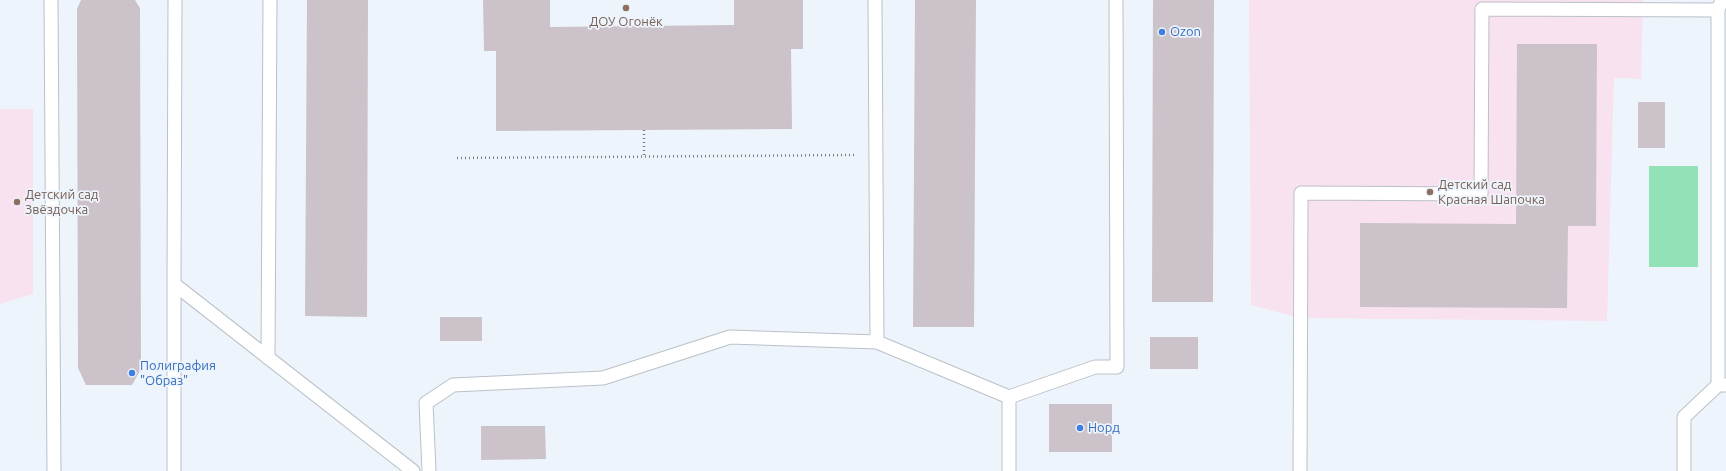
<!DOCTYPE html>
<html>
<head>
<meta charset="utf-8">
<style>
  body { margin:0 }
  canvas { display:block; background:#edf4fb }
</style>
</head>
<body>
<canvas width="1726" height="471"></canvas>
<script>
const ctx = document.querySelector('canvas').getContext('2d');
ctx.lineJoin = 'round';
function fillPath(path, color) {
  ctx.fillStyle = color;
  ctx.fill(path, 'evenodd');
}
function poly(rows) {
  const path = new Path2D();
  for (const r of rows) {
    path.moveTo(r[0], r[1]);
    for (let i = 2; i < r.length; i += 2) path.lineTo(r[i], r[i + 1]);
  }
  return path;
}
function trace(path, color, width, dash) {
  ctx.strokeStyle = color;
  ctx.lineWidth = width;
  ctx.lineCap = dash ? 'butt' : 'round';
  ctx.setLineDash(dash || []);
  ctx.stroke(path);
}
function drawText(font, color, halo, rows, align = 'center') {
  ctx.font = font + ' Ubuntu,sans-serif';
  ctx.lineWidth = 3.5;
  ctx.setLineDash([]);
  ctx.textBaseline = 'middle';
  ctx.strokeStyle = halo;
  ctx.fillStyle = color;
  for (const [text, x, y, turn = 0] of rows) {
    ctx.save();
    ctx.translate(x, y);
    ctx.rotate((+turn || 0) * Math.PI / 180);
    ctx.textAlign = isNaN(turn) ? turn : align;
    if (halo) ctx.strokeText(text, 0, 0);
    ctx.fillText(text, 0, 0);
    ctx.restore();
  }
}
const education = poly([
  [1249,0,1643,0,1641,79,1614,78,1607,321,1300,318,1251,305],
  [0,109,33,109,33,294,0,304]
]);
const green = poly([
  [1649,166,1698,166,1698,267,1649,267]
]);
const building = poly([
  [81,0,135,0,140,8,141,369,132,385,86,385,78,368,77,9],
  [307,0,368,0,367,317,305,316],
  [483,0,550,0,550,27,734,25,734,0,803,0,803,49,791,49,792,129,496,131,496,51,484,51],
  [915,0,976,0,974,327,913,327],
  [1153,0,1214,0,1213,302,1152,302],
  [1517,44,1597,44,1596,226,1568,226,1567,308,1360,307,1360,223,1516,224],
  [1638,102,1665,102,1665,148,1638,148],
  [440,317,482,317,482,341,440,341],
  [1150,337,1198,337,1198,369,1150,369],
  [1049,404,1112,404,1112,452,1049,452],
  [481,426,545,426,546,459,481,460]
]);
const path = poly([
  [644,130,644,157],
  [457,158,855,155]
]);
const lane = poly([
  [51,0,54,471],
  [175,0,174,284,413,471],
  [875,0,877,342],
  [174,284,174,471],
  [268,358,270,0],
  [1718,385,1718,10,1722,0],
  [1009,397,1009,471],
  [429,471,426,403,453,385,603,378,730,337,877,342,1009,397,1095,367,1117,367,1116,0],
  [1300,471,1301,193,1481,194,1482,9,1718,10],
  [1684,471,1684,417,1718,385,1726,385]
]);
const markers = [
  [626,8,4,"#8d6e63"],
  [1162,32,4,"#3f7fe0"],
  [1430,192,4,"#8d6e63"],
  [17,202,4,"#8d6e63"],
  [132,373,4,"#3f7fe0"],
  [1080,428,4,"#3f7fe0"]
];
const educationNames = [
  ["ДОУ Огонёк",626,22,"center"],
  ["Детский сад",1438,185],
  ["Красная Шапочка",1438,200],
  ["Детский сад",25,195],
  ["Звёздочка",25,210]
];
const shopNames = [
  ["Ozon",1170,32],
  ["Полиграфия",140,366],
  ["\"Образ\"",140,381],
  ["Норд",1088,428]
];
fillPath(education, '#f8e2f0');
fillPath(green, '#93e1b6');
fillPath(building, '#cbc3c9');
trace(lane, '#bac1c8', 15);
trace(path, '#777c80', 2.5, [1, 3]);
trace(lane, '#fff', 13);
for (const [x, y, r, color] of markers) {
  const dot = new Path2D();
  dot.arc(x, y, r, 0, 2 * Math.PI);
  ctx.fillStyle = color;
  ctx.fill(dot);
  trace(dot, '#edf4fb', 1.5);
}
drawText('13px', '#785e54', '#edf4fb', educationNames, 'left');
drawText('13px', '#366cbe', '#edf4fb', shopNames, 'left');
</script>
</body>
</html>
